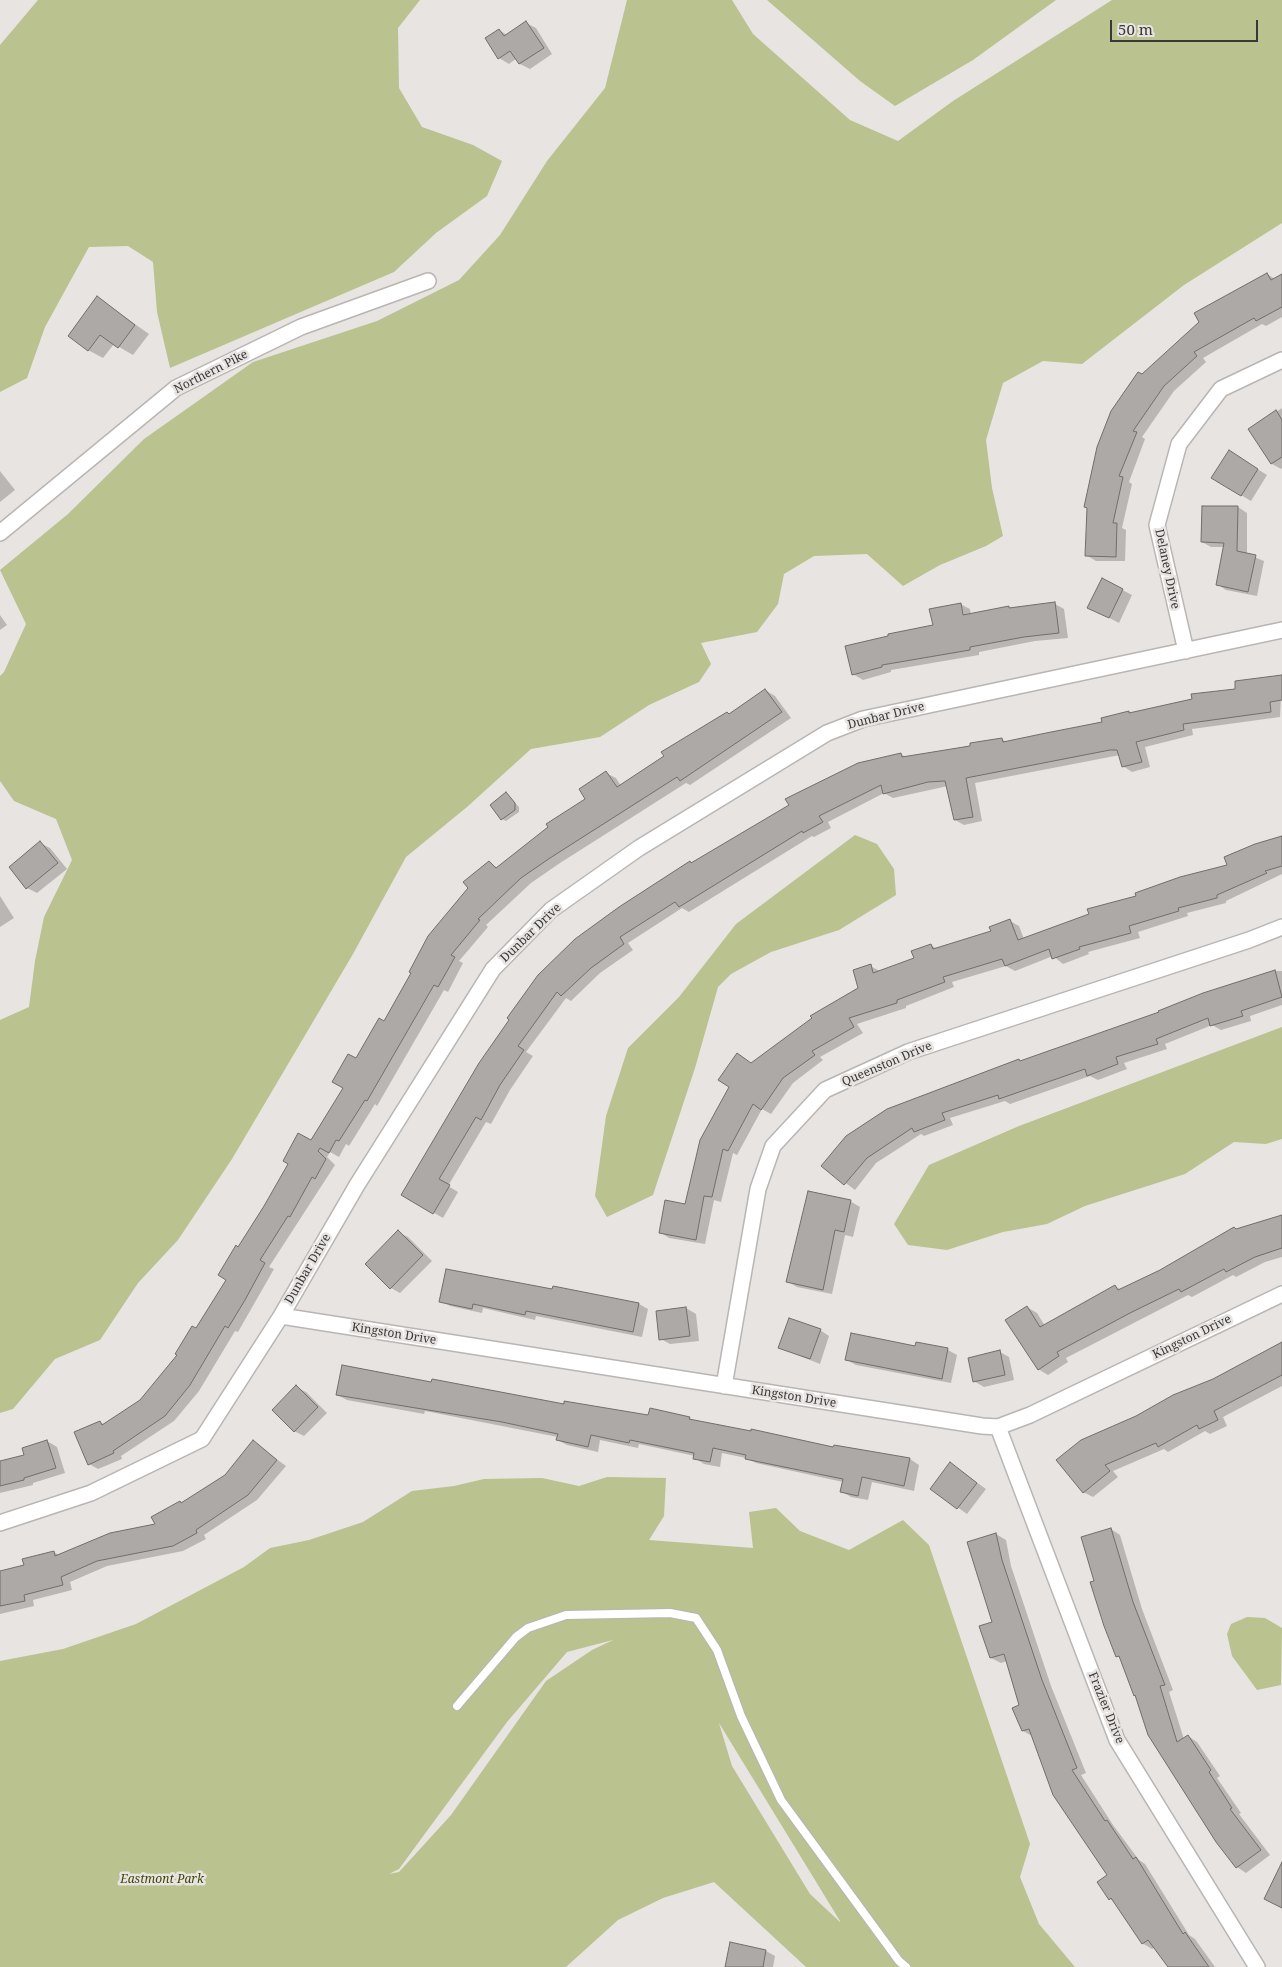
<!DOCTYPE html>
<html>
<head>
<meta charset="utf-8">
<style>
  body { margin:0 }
  #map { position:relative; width:1282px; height:1967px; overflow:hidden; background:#e8e4e2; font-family:"Noto Serif",serif }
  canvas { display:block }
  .scale { position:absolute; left:1110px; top:20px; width:148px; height:22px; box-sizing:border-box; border:2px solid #393737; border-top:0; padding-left:6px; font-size:15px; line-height:18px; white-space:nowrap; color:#393737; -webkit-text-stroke:4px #e8e4e2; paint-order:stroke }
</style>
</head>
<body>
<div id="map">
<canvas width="1282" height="1967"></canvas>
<div class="scale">50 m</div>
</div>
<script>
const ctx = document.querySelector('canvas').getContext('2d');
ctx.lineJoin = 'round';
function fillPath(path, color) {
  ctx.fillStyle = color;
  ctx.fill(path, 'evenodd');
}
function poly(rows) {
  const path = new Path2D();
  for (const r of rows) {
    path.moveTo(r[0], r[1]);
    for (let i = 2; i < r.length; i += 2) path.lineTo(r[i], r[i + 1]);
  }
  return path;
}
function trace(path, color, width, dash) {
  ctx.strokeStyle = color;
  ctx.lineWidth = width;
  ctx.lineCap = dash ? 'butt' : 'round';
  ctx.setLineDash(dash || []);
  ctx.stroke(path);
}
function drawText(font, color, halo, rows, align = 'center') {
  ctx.font = font + ' "Noto Serif",serif';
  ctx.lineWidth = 5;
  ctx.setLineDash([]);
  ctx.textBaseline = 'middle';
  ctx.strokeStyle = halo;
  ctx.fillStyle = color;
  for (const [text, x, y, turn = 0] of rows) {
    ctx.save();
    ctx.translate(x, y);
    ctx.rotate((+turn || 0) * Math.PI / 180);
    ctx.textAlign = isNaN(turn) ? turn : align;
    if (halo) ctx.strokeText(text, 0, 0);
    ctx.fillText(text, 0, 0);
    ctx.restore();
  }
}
const green = poly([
  [38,0,420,0,398,28,399,88,422,127,473,145,502,161,487,196,436,233,394,272,170,368,157,312,153,262,128,246,89,247,45,327,27,378,0,392,0,45],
  [627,0,732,0,753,34,850,120,898,141,953,101,1112,0,1282,0,1282,223,1184,285,1082,364,1043,361,1003,383,986,440,992,488,1003,536,986,546,940,565,903,586,867,554,814,556,784,574,778,604,757,632,701,643,711,664,699,682,649,705,600,737,531,749,467,807,406,857,353,954,232,1159,178,1240,138,1283,100,1340,55,1359,13,1409,0,1413,0,1020,29,1007,35,961,44,917,72,860,56,819,14,801,0,781,0,676,4,672,26,624,0,570,68,514,144,439,253,362,377,321,459,280,500,235,547,161,605,88],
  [767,0,1056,0,973,60,895,106,860,81],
  [855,835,877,844,894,869,896,895,839,930,771,952,731,974,718,987,695,1068,653,1195,607,1217,595,1196,606,1116,628,1048,679,997,736,924],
  [1282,1027,1282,1139,1266,1144,1234,1142,1185,1174,1085,1206,1047,1224,1003,1232,947,1250,908,1245,894,1224,929,1165,1019,1126],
  [607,1477,666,1478,664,1516,649,1540,753,1548,749,1512,776,1508,800,1531,849,1550,903,1520,929,1545,1030,1844,1020,1877,1039,1924,1075,1967,806,1967,714,1882,663,1898,618,1920,566,1967,0,1967,0,1661,63,1649,136,1624,244,1567,270,1548,309,1540,363,1522,412,1491,454,1486,484,1479,542,1478,579,1486],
  [613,1640,592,1650,546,1681,451,1815,399,1872,389,1874,399,1869,507,1722,567,1652],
  [719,1723,840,1921,840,1922,810,1894,732,1766],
  [1247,1617,1265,1618,1282,1628,1281,1685,1257,1690,1232,1656,1227,1634,1231,1624]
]);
const shadow = poly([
  [526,23,536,28,552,54,530,69,520,64,517,58,509,64,499,58,499,30,507,35],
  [1267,274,1275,279,1282,275,1282,317,1266,326,1262,324,1203,358,1206,362,1174,391,1142,437,1145,439,1129,482,1132,484,1122,528,1126,530,1125,561,1096,561,1086,555,1142,375],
  [98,298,149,334,133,355,114,344,103,358,88,350],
  [1282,408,1282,468,1281,469,1272,464,1249,430],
  [1238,457,1267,475,1251,501,1241,495],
  [0,471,15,490,0,502],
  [1203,507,1238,507,1247,513,1247,554,1264,561,1257,596,1226,590,1217,584,1225,547,1211,547,1202,542],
  [1103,580,1132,595,1119,623,1098,612],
  [960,604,970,609,971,615,1009,608,1012,609,1055,604,1064,609,1068,638,1035,641,979,652,979,655,891,670,891,672,863,680,853,674,934,626],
  [0,615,7,625,0,630],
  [1282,676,1280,717,1192,729,1193,735,1145,747,1150,767,1132,772,1123,766,1120,755,975,783,982,821,964,825,955,820,948,786,893,798,884,793,828,822,831,828,814,837,812,836,689,912,682,908,628,943,633,950,600,973,571,1001,566,998,526,1052,533,1056,510,1090,491,1124,486,1122,448,1186,458,1192,443,1218,403,1195,480,1064,692,864,901,754,907,758,1002,739,1007,743,1237,691],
  [765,690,775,696,791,718,690,785,686,783,560,863,531,883,486,925,488,927,459,961,463,963,448,992,444,990,377,1106,375,1104,349,1146,346,1144,339,1157,330,1152,327,1157,335,1165,269,1267,274,1269,238,1332,235,1331,199,1391,174,1421,121,1456,122,1459,98,1469,89,1464,100,1422,105,1425,141,1401,197,1330,228,1280,239,1248,311,1141,345,1087,357,1060,385,1023,489,863,498,868,587,799,606,773,616,778,621,786],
  [507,794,519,807,519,812,506,821,502,819],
  [1282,838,1282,874,1226,901,1226,903,1187,913,1188,916,1138,932,1140,938,1088,952,1089,954,1063,964,1053,956,1015,971,1006,966,952,982,954,987,906,1006,906,1008,857,1024,863,1033,820,1057,823,1060,793,1083,771,1114,762,1109,737,1155,733,1153,721,1202,714,1200,705,1244,669,1238,660,1232,686,1206,752,1064,860,988,870,966,880,971,916,959,931,945,937,949,993,932,1010,921,1019,926,1024,939,1137,897,1229,866],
  [40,843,50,848,67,869,37,893,27,888],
  [0,896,14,918,0,927],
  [1275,971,1282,971,1282,1005,1250,1016,1251,1021,1221,1030,1212,1025,1165,1044,1167,1049,1124,1063,1127,1069,1098,1080,1090,1076,1010,1104,1005,1101,950,1118,953,1125,924,1136,921,1134,876,1163,855,1190,823,1166,1022,1062],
  [850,1201,860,1207,853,1237,845,1235,832,1294,797,1287,787,1281],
  [1282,1216,1282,1257,1265,1262,1236,1277,1233,1275,1192,1297,1188,1295,1066,1358,1068,1362,1048,1375,1038,1369,1027,1307,1037,1313,1045,1326,1115,1286,1121,1290,1161,1271,1234,1228,1238,1230],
  [398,1232,408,1237,432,1261,400,1293,391,1288],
  [553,1291,639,1304,648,1309,642,1337,536,1316,535,1320,483,1308,482,1313,450,1306,441,1301],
  [686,1308,696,1314,699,1341,670,1344,661,1339],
  [820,1330,829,1336,820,1364,780,1348],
  [916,1343,948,1350,957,1355,951,1383,856,1365,847,1360,916,1348],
  [1282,1345,1282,1386,1223,1417,1227,1426,1210,1434,1205,1431,1168,1452,1164,1449,1113,1471,1118,1477,1093,1497,1083,1492,1136,1417],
  [1000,1352,1009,1357,1014,1380,984,1387,974,1381],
  [432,1384,565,1406,649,1417,689,1418,697,1422,834,1448,835,1446,910,1459,919,1465,914,1491,872,1482,868,1500,851,1497,841,1491,843,1482,756,1463,746,1458,722,1453,720,1467,704,1464,695,1458,695,1456,639,1444,638,1448,600,1440,598,1452,567,1445,558,1440,558,1437,425,1411,424,1414,347,1400,337,1395],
  [296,1387,306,1392,327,1413,304,1436,294,1431],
  [47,1441,57,1447,65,1473,33,1483,33,1485,0,1493,0,1463,26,1456],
  [253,1442,286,1466,257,1500,204,1535,206,1539,183,1551,107,1566,70,1582,72,1590,33,1600,34,1606,0,1614,0,1572,25,1566,54,1552,60,1556,157,1525,182,1504,225,1476],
  [951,1464,986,1489,967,1514,932,1489],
  [1111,1529,1120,1535,1142,1609,1173,1690,1169,1692,1184,1739,1188,1736,1197,1742,1220,1776,1217,1778,1241,1813,1239,1814,1270,1855,1246,1873,1237,1867,1135,1695,1122,1659,1117,1656,1096,1581],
  [996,1534,1006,1540,1011,1566,1051,1686,1086,1773,1081,1775,1113,1825,1139,1860,1145,1864,1189,1935,1195,1939,1215,1967,1169,1967,1155,1947,1152,1949,1142,1943,1116,1903,1110,1899,1109,1876,1032,1736,1023,1731,1014,1709,1020,1706,1007,1661,1001,1663,991,1658],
  [731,1943,766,1951,775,1956,773,1967,726,1967]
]);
const building = poly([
  [526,21,544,48,519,64,510,51,498,59,485,38,499,29,504,36,526,21],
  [1267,273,1271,280,1282,274,1282,307,1256,321,1254,318,1194,352,1197,356,1164,386,1133,431,1137,432,1119,476,1123,477,1113,523,1117,523,1116,557,1085,556,1087,508,1084,507,1097,447,1111,411,1138,372,1142,374,1199,322,1194,313,1267,273],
  [97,296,135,325,118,348,100,335,88,351,68,336,97,296],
  [1276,410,1282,420,1282,457,1271,464,1248,429,1276,410],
  [1229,450,1258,469,1241,496,1211,478,1229,450],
  [1202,506,1238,506,1237,551,1256,555,1248,592,1216,585,1224,543,1201,542,1202,506],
  [1102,578,1123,589,1109,618,1087,608,1102,578],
  [1055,602,1059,633,1024,637,970,647,970,650,882,665,882,667,852,675,845,646,888,636,888,634,933,625,929,609,961,603,963,615,1009,606,1009,608,1055,602],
  [1282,675,1282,700,1270,702,1271,712,1183,724,1184,730,1136,742,1142,762,1122,767,1117,750,1110,750,966,778,973,817,954,820,945,781,928,782,883,794,881,785,819,816,823,822,803,833,802,831,679,907,675,902,620,937,624,944,591,968,561,996,557,992,518,1046,524,1050,500,1085,481,1120,476,1117,439,1179,450,1185,433,1214,401,1195,479,1063,509,1020,507,1018,538,975,575,939,619,907,690,861,691,863,789,805,785,799,858,763,901,753,902,757,970,746,970,743,1002,738,1003,742,1046,733,1102,722,1101,718,1129,711,1129,713,1192,699,1191,694,1235,689,1235,681,1282,675],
  [765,689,782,712,680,781,677,777,550,858,521,878,478,919,480,920,451,955,455,957,438,987,434,985,367,1101,365,1100,339,1141,336,1140,329,1153,320,1148,318,1151,326,1159,315,1179,312,1177,290,1217,288,1216,260,1260,265,1263,245,1300,228,1328,225,1326,190,1385,165,1416,113,1451,114,1453,88,1465,74,1432,100,1421,102,1425,140,1400,177,1355,175,1354,192,1326,196,1328,226,1280,218,1275,236,1245,238,1247,264,1206,288,1164,283,1161,298,1133,311,1140,343,1088,332,1082,348,1054,356,1058,379,1018,384,1021,411,973,409,972,428,936,468,888,463,882,489,861,496,868,548,827,546,824,585,799,579,789,606,771,617,787,664,756,661,752,727,712,729,714,765,689],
  [506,792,515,803,515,810,501,820,490,805,506,792],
  [1282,836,1282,866,1265,871,1267,873,1217,895,1217,898,1178,908,1179,911,1129,926,1131,933,1079,947,1080,949,1052,959,1049,949,1005,966,1002,959,943,977,945,982,897,1000,897,1003,849,1018,854,1027,812,1051,815,1055,783,1078,761,1110,753,1104,728,1151,723,1149,712,1197,704,1196,696,1240,659,1233,665,1200,685,1204,700,1140,729,1087,718,1080,737,1053,751,1063,812,1018,810,1016,858,988,853,970,871,964,873,973,914,958,911,951,931,944,933,949,991,931,989,927,1010,919,1018,940,1089,914,1087,909,1136,896,1135,893,1180,877,1227,865,1224,857,1255,844,1282,836],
  [40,841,58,863,26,889,9,867,40,841],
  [1275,970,1282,997,1241,1011,1243,1016,1210,1026,1208,1018,1156,1039,1158,1044,1116,1057,1118,1064,1087,1076,1085,1069,999,1099,998,1095,942,1113,945,1120,914,1132,912,1128,867,1158,844,1185,821,1166,846,1136,887,1109,1019,1059,1020,1061,1159,1012,1158,1011,1203,993,1275,970],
  [808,1191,851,1200,844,1232,835,1230,823,1290,786,1282,808,1191],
  [1282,1215,1282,1248,1255,1257,1226,1272,1224,1269,1181,1292,1179,1289,1130,1313,1057,1352,1059,1356,1038,1370,1005,1320,1027,1306,1040,1327,1115,1285,1118,1290,1160,1270,1234,1227,1236,1229,1282,1215],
  [398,1230,423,1255,390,1289,365,1264,398,1230],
  [446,1269,552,1289,553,1286,639,1303,633,1332,526,1311,525,1315,473,1304,472,1309,439,1302,446,1269],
  [686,1307,690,1336,659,1340,656,1311,686,1307],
  [789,1318,821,1329,810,1359,778,1348,789,1318],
  [851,1333,915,1346,916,1342,948,1348,942,1379,845,1360,851,1333],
  [1282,1342,1282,1375,1214,1411,1218,1420,1199,1429,1197,1425,1158,1447,1156,1443,1105,1465,1110,1471,1083,1493,1056,1460,1081,1440,1136,1416,1173,1395,1213,1379,1282,1342],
  [1000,1350,1005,1375,973,1382,968,1358,1000,1350],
  [342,1365,431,1382,432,1379,564,1404,564,1401,648,1415,650,1408,690,1417,689,1419,751,1431,751,1429,833,1447,834,1445,910,1458,904,1486,862,1477,858,1496,840,1492,843,1479,745,1459,746,1455,713,1448,710,1462,693,1459,694,1453,630,1440,629,1443,591,1435,588,1447,556,1440,558,1434,502,1422,336,1395,342,1365],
  [296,1385,318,1407,294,1432,272,1410,296,1385],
  [47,1440,56,1468,24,1478,24,1480,0,1486,0,1461,24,1455,22,1448,47,1440],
  [253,1440,277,1460,248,1495,196,1530,197,1533,173,1546,97,1561,61,1577,63,1585,24,1595,25,1601,0,1606,0,1571,24,1565,22,1559,54,1551,55,1556,110,1533,155,1524,151,1517,180,1501,181,1503,225,1475,253,1440],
  [950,1462,977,1483,957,1509,930,1489,950,1462],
  [1111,1528,1133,1602,1165,1685,1160,1686,1177,1742,1188,1735,1211,1770,1209,1772,1232,1808,1230,1809,1261,1850,1236,1868,1216,1842,1148,1735,1135,1695,1134,1696,1119,1656,1116,1657,1104,1626,1090,1582,1094,1581,1081,1537,1111,1528],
  [996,1533,1002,1560,1042,1680,1077,1768,1072,1770,1105,1821,1107,1820,1133,1859,1136,1857,1183,1934,1185,1932,1209,1967,1168,1967,1148,1940,1142,1944,1111,1898,1109,1900,1097,1882,1107,1875,1053,1795,1029,1729,1022,1731,1012,1708,1019,1705,1004,1654,990,1658,979,1626,992,1622,967,1542,996,1533],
  [1282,1862,1282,1908,1264,1899,1282,1862],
  [730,1942,766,1950,763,1967,725,1967,730,1942]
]);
const service = poly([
  [457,1706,516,1637,528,1628,566,1615,670,1613,696,1618,717,1650,741,1716,781,1800,899,1961,906,1967]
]);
const minor = poly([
  [0,533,176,388,301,327,428,281],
  [1186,651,1157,525,1179,444,1221,389,1282,360],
  [281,1316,982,1426,998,1427,1030,1415,1282,1294],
  [724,1386,758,1189,773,1146,825,1090,908,1052,1249,940,1282,927],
  [998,1427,1117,1740,1257,1967],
  [0,1523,91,1493,202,1439,281,1316,357,1185,493,969,551,910,639,848,827,733,863,719,1282,630]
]);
const streetNames = [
  ["Northern Pike",211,372,-27],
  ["Delaney Drive",1167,569,78],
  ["Dunbar Drive",886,716,-14],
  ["Dunbar Drive",531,933,-44],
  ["Queenston Drive",887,1064,-23],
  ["Dunbar Drive",308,1269,-60],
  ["Kingston Drive",394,1334,9],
  ["Kingston Drive",1192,1337,-26],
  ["Kingston Drive",794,1397,9],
  ["Frazier Drive",1106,1708,68]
];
const parkNames = [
  ["Eastmont Park",162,1880]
];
fillPath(green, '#bac290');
fillPath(shadow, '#0003');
fillPath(building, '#ada9a7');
trace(building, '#716d6b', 1);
trace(service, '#b9b5b3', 10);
trace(minor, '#b9b5b3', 18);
trace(service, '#fff', 8);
trace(minor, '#fff', 15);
drawText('12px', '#393737', '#e8e4e2', streetNames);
drawText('italic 12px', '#3f4502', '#e8e4e2', parkNames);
</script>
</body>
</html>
